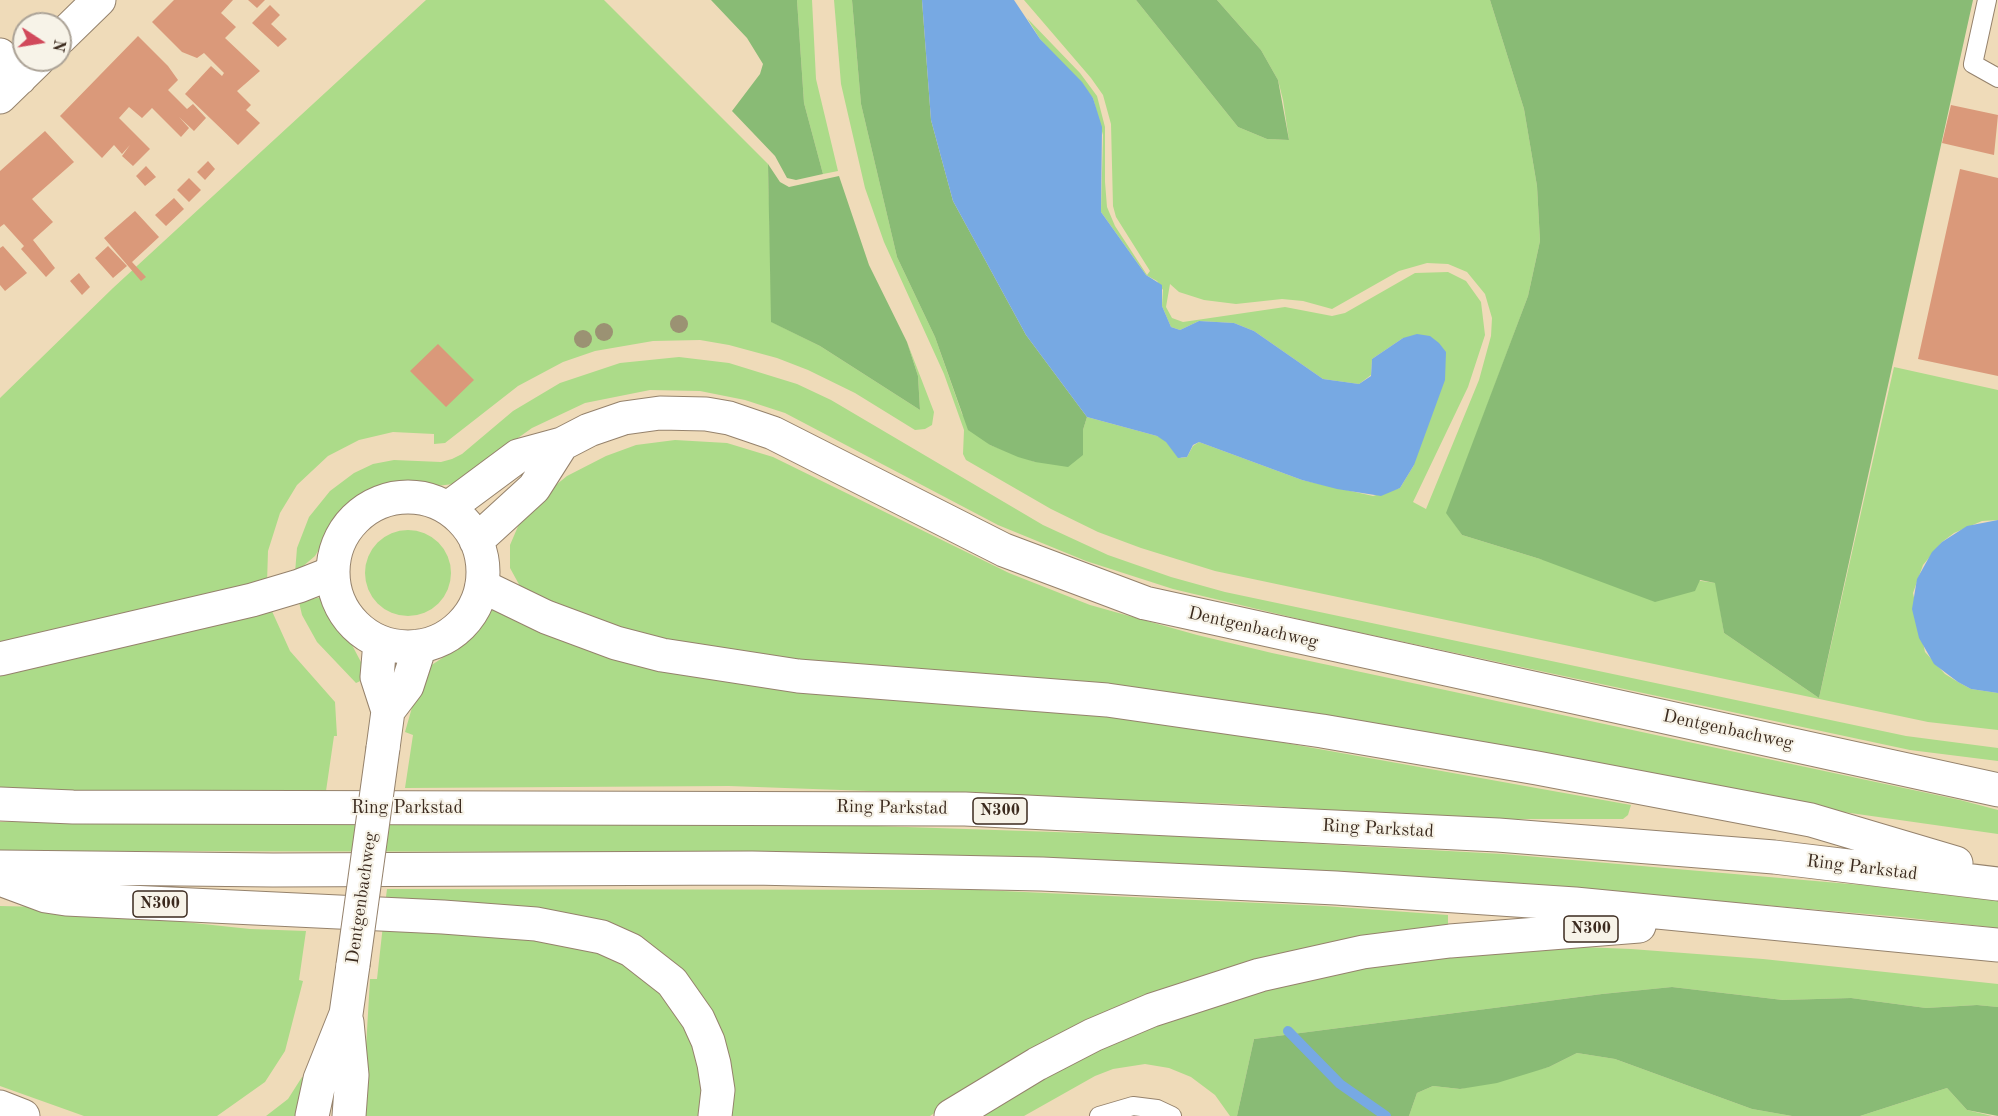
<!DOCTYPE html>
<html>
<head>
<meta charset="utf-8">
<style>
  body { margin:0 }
  #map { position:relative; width:1998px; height:1116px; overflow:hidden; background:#efdbb9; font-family:"Old Standard TT",serif }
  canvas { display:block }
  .north { position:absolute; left:12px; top:12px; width:60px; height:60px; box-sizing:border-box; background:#f7f3e8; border:2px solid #aca397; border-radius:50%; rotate:102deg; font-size:16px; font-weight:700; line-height:24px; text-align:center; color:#3b2a1e }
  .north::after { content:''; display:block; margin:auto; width:21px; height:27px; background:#d1495b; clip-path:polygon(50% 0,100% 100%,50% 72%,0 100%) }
</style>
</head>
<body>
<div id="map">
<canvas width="1998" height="1116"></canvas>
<div class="north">N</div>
</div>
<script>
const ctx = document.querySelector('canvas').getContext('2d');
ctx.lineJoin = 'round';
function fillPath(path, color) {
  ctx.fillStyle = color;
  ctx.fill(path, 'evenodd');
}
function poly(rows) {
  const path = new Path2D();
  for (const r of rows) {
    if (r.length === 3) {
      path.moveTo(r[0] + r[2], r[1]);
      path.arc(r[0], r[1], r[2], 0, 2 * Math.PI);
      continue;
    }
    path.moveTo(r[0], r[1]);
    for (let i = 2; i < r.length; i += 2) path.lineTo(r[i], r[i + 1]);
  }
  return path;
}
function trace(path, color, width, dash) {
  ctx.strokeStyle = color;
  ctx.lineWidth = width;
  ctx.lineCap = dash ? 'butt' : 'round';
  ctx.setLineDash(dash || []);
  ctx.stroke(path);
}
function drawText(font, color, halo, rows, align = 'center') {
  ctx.font = font + ' "Old Standard TT",serif';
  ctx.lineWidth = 4.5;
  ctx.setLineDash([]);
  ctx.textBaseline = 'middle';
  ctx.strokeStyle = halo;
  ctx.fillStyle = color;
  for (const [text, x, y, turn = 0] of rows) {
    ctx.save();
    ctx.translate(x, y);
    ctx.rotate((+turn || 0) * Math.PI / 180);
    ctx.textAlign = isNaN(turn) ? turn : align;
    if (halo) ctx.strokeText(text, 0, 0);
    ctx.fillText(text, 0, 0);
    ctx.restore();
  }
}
const green = poly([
  [426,0,604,0,768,164,772,322,820,346,920,410,918,376,907,342,934,412,932,425,925,429,915,430,855,393,808,370,777,358,729,345,700,340,653,341,595,351,563,362,518,386,445,443,434,444,434,434,393,432,359,440,328,456,297,485,280,513,268,551,267,583,0,645,0,398,113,288],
  [797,0,812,0,816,79,838,171,823,174,804,103],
  [834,0,852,0,861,104,897,257,935,337,962,414,990,445,1035,462,1083,455,1083,430,1087,417,1157,436,1164,439,1181,458,1187,457,1193,446,1199,442,1302,480,1373,496,1400,488,1414,465,1403,338,1372,359,1371,375,1359,384,1323,379,1254,331,1234,323,1199,321,1180,330,1171,327,1162,306,1163,290,1157,281,1146,275,1101,212,1103,135,1093,98,1040,39,1027,18,1080,73,1097,96,1105,127,1105,182,1107,207,1115,226,1147,275,1150,271,1116,217,1113,206,1111,124,1103,95,1091,78,1024,0,1136,0,1238,127,1267,139,1289,140,1283,100,1278,80,1261,50,1217,0,1490,0,1524,109,1537,186,1540,241,1528,296,1447,513,1462,535,1540,559,1716,583,1724,633,1819,698,1894,367,1998,390,1998,520,1982,521,1954,533,1942,542,1923,565,1913,593,1925,652,1945,674,1958,682,1971,689,1998,693,1998,730,1928,722,1215,571,1141,548,1098,532,1051,509,966,460,963,454,964,430,944,374,884,242,865,188,841,84],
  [1427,263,1448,264,1467,272,1485,294,1492,318,1491,336,1479,380,1426,509,1413,502,1468,387,1485,335,1481,302,1466,281,1448,272,1415,273,1345,313,1332,316,1285,307,1183,322,1172,318,1166,307,1170,284,1179,292,1204,300,1236,304,1282,299,1303,301,1332,309,1399,271],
  [679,357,729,363,797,384,831,400,1043,525,1108,555,1171,577,1225,592,1906,736,1998,748,1998,761,1910,750,1320,624,1173,589,1086,561,998,525,785,413,745,400,700,391,650,390,585,403,532,428,453,484,437,486,403,482,373,490,342,511,315,556,295,573,297,548,309,517,330,491,354,473,373,464,394,460,441,462,452,459,462,454,513,411,560,383,620,363],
  [675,440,727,443,773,457,1009,573,1090,605,1197,635,1272,653,1960,800,1998,810,1998,834,662,644,546,603,521,588,510,568,510,545,522,517,541,497,567,476,606,456,636,445],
  [408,573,43],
  [321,597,332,620,352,645,362,664,365,679,356,683,317,642,302,615,299,602],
  [491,606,534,624,1107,711,1631,805,1628,815,1623,819,1484,819,1234,804,729,786,405,788,413,735,405,732,417,690,430,666,467,642],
  [271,609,290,651,335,702,337,736,334,736,326,791,0,790,0,672],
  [0,822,818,824,1173,836,1503,854,1873,886,1998,900,1998,928,1901,917,1556,887,1079,859,781,852,0,851],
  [387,889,981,890,1324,906,1448,915,1448,929,1363,941,975,1086,930,1116,728,1116,674,967,385,905],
  [0,906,43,907,250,929,306,931,299,980,303,981,285,1051,265,1082,217,1116,84,1116,0,1086],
  [383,925,574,942,633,968,677,1009,701,1066,703,1116,362,1116,370,979,377,979],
  [1534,945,1631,949,1763,959,1998,984,1998,1007,1977,1005,1926,1008,1851,998,1783,1000,1672,987,1602,994,1254,1039,1237,1116,1230,1116,1215,1095,1191,1077,1169,1068,1145,1064,1113,1069,1095,1076,1024,1116,975,1116,1112,1038,1248,993,1384,963],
  [1577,1053,1615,1059,1752,1109,1792,1116,1409,1116,1417,1093,1433,1086,1460,1089,1549,1067],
  [302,1077,309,1079,299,1116,266,1116,288,1099],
  [1947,1088,1967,1110,1992,1116,1860,1116]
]);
const forest = poly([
  [711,0,797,0,804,103,823,174,796,180,787,178,775,156,732,111,760,74,763,64,747,38],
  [852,0,922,0,931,120,953,201,1026,335,1087,417,1083,430,1083,455,1068,467,1035,462,1018,457,990,445,968,430,935,337,897,257,861,104],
  [1136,0,1217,0,1261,50,1278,80,1289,140,1267,139,1238,127],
  [1490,0,1973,0,1819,698,1724,633,1715,583,1700,580,1695,591,1655,602,1540,559,1462,535,1446,513,1528,296,1540,241,1537,186,1524,109],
  [768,164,780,182,789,187,839,176,869,265,907,342,918,376,920,410,820,346,771,322],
  [1672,987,1783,1000,1851,998,1926,1008,1977,1005,1998,1007,1998,1116,1967,1110,1947,1088,1860,1116,1792,1116,1752,1109,1615,1059,1577,1053,1549,1067,1497,1083,1460,1089,1433,1086,1417,1093,1409,1116,1237,1116,1254,1039,1602,994]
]);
const water = poly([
  [922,0,1014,0,1040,39,1082,82,1093,98,1102,127,1101,212,1146,275,1162,285,1162,306,1171,327,1180,330,1199,321,1234,323,1254,331,1323,379,1359,384,1371,376,1372,359,1403,338,1417,334,1430,336,1439,343,1446,352,1445,380,1414,465,1400,488,1381,496,1337,489,1302,480,1199,442,1193,445,1187,457,1178,458,1166,442,1157,436,1087,417,1026,335,953,201,931,120],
  [1998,520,1998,693,1971,689,1958,682,1934,664,1919,638,1912,609,1917,579,1932,552,1942,542,1967,526]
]);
const stream = poly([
  [1288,1031,1340,1084,1386,1116]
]);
const building = poly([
  [174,0,233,0,221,13,236,27,225,38,260,71,237,91,251,105,246,110,260,123,238,145,185,94,211,66,222,76,224,73,204,53,197,58,182,52,152,22],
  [248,0,265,0,257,8],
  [270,5,280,15,271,24,287,39,278,47,252,23],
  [138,36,168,66,178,80,168,90,187,109,193,104,206,118,194,131,179,117,189,128,181,137,152,108,142,118,129,107,119,118,150,149,133,166,122,156,130,145,122,154,114,145,102,158,60,116],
  [1951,105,1998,115,1994,155,1942,143],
  [45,131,74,162,32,199,53,222,33,240,55,268,46,277,21,249,24,246,4,224,0,227,0,171],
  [208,161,215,169,205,180,197,172],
  [146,166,156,177,145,186,136,176],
  [1960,169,1998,178,1998,376,1918,359],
  [189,178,201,190,189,202,177,190],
  [174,198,184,209,166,226,155,215],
  [135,211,159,237,132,262,146,277,141,281,104,238],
  [3,246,27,273,5,291,0,285,0,248],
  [108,246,127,266,113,278,95,258],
  [79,273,90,287,82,295,70,281],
  [438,344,474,380,446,407,410,371]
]);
const lane = poly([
  [1987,0,1973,64,1998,78],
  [1099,1116,1133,1106,1157,1109,1172,1116]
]);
const street = poly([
  [60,38,99,0],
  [0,55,20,78],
  [0,97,38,60]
]);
const secondary = poly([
  [408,572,75],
  [448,508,518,456,562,444,589,430,624,418,660,413,706,414,729,418,773,433,1004,550,1145,603,1998,790],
  [476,541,534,488,562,444],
  [380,642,377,677,388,711,383,748],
  [388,711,407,686,420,646],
  [347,1022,352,1075,349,1116],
  [0,1107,23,1116],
  [312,1116,320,1079,346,1014,353,965]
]);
const highway = poly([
  [482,586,546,617,616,643,662,655,798,676,1107,700,1322,731,1537,768,1811,820,1956,863],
  [0,659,252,600,299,586,332,573],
  [0,804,73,807,965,809,1498,835,1774,857,1998,884],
  [0,867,273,870,752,868,1042,874,1336,888,1575,904,1998,945],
  [0,879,46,896,66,899,443,917,536,924,602,937,631,950,672,982,698,1019,708,1041,714,1064,718,1090,715,1116],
  [951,1116,1037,1064,1093,1035,1152,1010,1260,975,1363,952,1450,941,1639,926]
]);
const secondaryBridge = poly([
  [353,965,383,748]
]);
const trees = [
  [679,324],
  [604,332],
  [583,339]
];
const shields = [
  [1000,811,54],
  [160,904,54],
  [1591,929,54]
];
const shieldNames = [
  ["N300",1000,811],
  ["N300",160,904],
  ["N300",1591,929]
];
const streetNames = [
  ["Dentgenbachweg",1253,628,13],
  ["Dentgenbachweg",1728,730,12],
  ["Ring Parkstad",407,808],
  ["Ring Parkstad",892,808,1],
  ["Ring Parkstad",1378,829,3],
  ["Ring Parkstad",1862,868,7],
  ["Dentgenbachweg",362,898,-82]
];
fillPath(green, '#acdb89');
fillPath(forest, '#89bb75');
fillPath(water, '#77a9e3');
trace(stream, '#77a9e3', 10);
fillPath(building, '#da997a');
trace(lane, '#95826c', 20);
trace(street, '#95826c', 35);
trace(secondary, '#95826c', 35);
trace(highway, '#95826c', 35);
trace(lane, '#fff', 18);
trace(street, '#fff', 33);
trace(secondary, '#fff', 33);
trace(highway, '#fff', 33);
trace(secondaryBridge, '#95826c', 35, []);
trace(secondaryBridge, '#fff', 33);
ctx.fillStyle = '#9b9273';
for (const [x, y] of trees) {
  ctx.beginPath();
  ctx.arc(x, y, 9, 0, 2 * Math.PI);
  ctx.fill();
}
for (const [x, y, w] of shields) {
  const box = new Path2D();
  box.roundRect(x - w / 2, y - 13, w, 26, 4.5);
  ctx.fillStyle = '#f7f3e8';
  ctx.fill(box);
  trace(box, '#3b2a1e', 1.5);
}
drawText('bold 16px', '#3b2a1e', null, shieldNames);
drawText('18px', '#3b2a1e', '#f7f3e8', streetNames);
</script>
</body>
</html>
